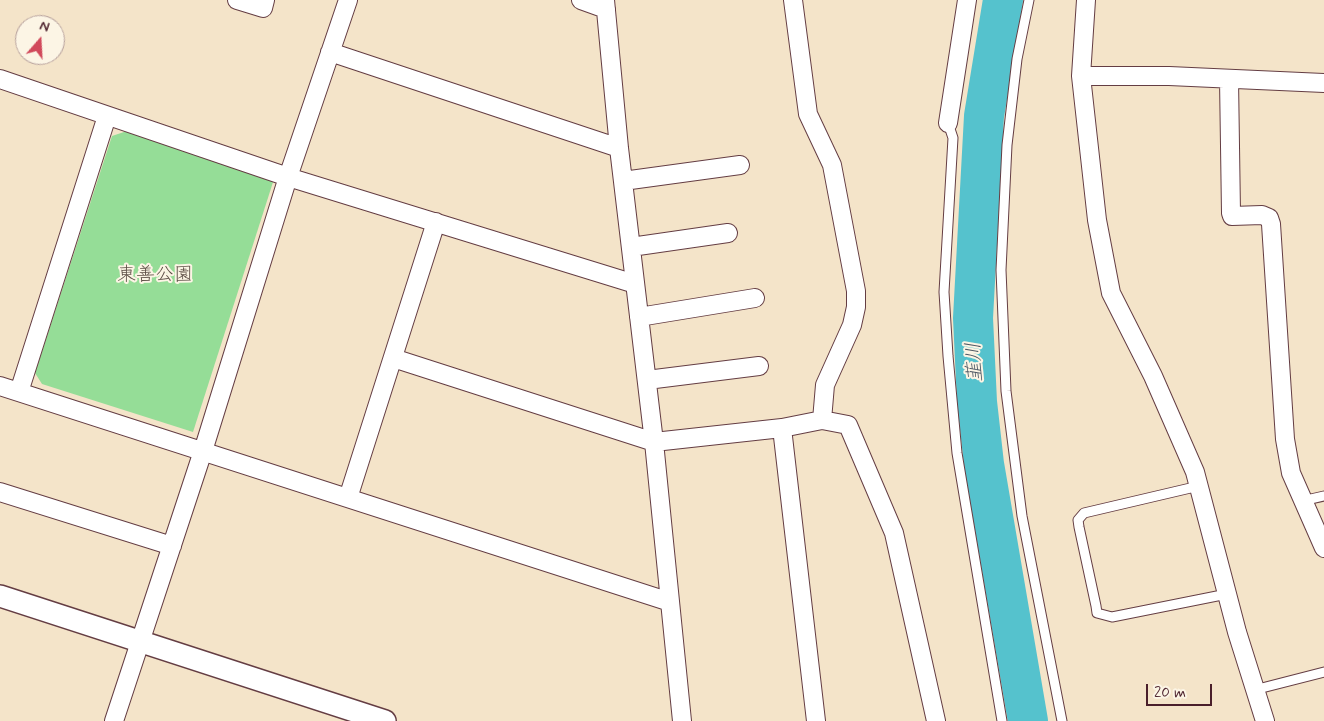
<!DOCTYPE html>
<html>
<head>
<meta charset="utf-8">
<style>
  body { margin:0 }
  #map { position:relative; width:1324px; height:721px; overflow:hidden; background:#f4e4c9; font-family:Mynerve,sans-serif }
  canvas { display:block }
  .north { position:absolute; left:15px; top:15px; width:50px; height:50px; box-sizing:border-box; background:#fcf5e5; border:1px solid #b59f9b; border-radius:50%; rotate:19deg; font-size:14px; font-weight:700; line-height:20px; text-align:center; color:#4a1f2b }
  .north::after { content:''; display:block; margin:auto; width:18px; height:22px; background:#d1495b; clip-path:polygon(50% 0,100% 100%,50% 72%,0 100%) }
  .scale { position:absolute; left:1146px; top:684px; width:66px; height:22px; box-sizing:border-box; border:2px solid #4a1f2b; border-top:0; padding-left:6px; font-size:15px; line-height:18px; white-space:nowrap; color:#4a1f2b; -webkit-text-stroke:4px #fcf5e5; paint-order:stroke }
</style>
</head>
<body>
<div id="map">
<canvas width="1324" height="721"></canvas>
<div class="north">N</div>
<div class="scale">20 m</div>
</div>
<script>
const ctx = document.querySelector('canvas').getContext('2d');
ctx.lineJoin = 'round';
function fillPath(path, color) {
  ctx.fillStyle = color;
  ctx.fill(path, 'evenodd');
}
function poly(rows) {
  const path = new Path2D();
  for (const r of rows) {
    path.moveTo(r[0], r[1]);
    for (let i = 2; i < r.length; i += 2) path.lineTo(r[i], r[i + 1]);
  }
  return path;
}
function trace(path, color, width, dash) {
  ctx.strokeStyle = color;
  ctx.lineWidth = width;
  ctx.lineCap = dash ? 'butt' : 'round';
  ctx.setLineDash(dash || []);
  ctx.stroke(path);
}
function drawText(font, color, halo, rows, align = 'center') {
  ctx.font = font + ' Mynerve,"Klee One",sans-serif';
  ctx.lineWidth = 4;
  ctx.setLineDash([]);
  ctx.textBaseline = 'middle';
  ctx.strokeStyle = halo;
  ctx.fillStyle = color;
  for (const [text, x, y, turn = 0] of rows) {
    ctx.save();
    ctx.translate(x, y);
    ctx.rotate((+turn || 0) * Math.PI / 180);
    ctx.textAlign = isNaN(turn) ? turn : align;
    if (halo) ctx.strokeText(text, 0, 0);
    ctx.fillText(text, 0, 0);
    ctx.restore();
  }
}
const green = poly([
  [127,131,274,179,193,432,42,384,35,373,112,136]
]);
const river = poly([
  [1003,0,984,116,973,318,977,402,984,464,1028,721]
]);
const service = poly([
  [1029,0,1017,59,1007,145,1001,270,1006,391,1022,516,1062,721],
  [948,123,953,138,944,292,948,356,957,453,1002,721],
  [1199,486,1084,513,1078,520,1079,527,1096,606,1097,613,1112,617,1227,594],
  [1302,501,1324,496],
  [1254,690,1324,672]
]);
const minor = poly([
  [237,0,263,8,265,0],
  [581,0,606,9],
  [605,0,619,148,654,442,682,721],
  [793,0,808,114,832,165,856,291,856,307,852,325,825,385,822,420],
  [1086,0,1081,76,1097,220,1111,293,1153,376,1195,472,1237,632,1265,721],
  [330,52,619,148],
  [1081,76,1169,76,1324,83],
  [0,79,288,177,635,284],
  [1229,79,1231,213,1232,216,1262,215,1269,218,1271,224,1285,439,1291,473,1324,548],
  [948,123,967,0],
  [623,181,740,165],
  [631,247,728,233],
  [639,317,755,298],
  [393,358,654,442,782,428,816,721],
  [647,380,759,366],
  [0,386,670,602],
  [19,392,107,116],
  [782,428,822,420,848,425,894,533,936,721],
  [0,492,172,546],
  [348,498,436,222],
  [114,721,203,451,288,177,348,0]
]);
const tertiary = poly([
  [0,596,385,721]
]);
const parkNames = [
  ["東善公園",155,276]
];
const waterNames = [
  ["韮川",976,362,-94]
];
fillPath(green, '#95dd97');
trace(river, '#55c2cd', 40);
trace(service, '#643d43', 11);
trace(minor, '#643d43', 20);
trace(tertiary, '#643d43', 24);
trace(service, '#fff', 9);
trace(minor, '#fff', 18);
trace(tertiary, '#fff', 21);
drawText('19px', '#5d4e46', '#fcf5e5', parkNames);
drawText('italic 20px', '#4e5864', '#fcf5e5', waterNames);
</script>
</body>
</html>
